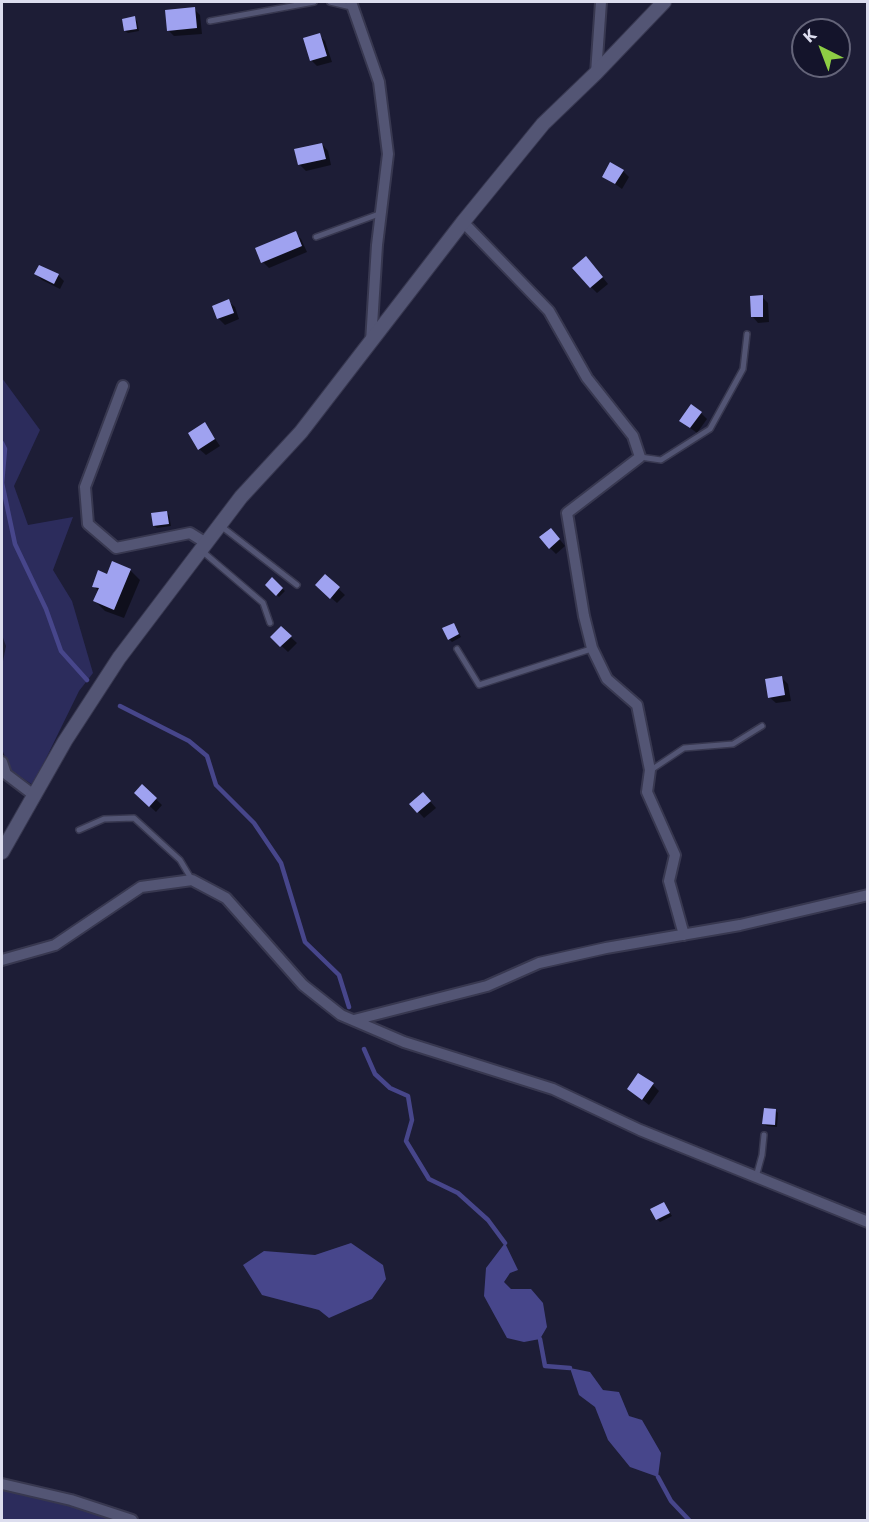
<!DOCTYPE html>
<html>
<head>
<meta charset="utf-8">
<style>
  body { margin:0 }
  #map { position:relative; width:869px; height:1522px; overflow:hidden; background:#1d1d36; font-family:Poppins,sans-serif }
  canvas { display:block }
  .frame { position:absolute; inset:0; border:3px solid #dcddee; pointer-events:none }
  .north { position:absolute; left:791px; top:18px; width:60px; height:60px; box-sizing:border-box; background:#14142b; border:2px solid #646479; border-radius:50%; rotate:318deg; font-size:16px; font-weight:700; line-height:24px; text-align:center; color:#dcddee }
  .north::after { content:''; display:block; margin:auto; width:21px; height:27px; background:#8dce44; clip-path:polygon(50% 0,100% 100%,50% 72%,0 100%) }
</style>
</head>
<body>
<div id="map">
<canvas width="869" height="1522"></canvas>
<div class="frame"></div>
<div class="north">K</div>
</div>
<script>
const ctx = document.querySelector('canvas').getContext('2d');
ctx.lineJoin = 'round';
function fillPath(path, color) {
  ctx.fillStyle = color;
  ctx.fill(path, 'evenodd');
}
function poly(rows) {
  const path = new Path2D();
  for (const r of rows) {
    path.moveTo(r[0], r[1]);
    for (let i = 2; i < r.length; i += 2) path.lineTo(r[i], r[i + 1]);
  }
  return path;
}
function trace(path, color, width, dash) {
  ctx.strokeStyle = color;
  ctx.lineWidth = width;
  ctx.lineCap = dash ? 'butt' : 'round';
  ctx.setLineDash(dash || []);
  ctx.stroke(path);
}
const green = poly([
  [2,378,40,430,14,486,28,525,73,517,53,570,72,601,93,673,79,691,33,785,10,770,2,749,2,666,6,646,2,635],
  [2,1489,56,1502,120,1520,2,1520]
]);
const water = poly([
  [351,1243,383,1265,386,1279,372,1299,329,1318,319,1310,262,1295,243,1265,264,1251,315,1255],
  [505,1243,518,1270,510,1273,504,1282,511,1289,531,1289,543,1303,547,1327,540,1339,524,1342,507,1338,484,1296,486,1268],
  [570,1368,590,1372,603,1390,619,1392,629,1416,642,1420,661,1453,658,1477,630,1467,608,1440,595,1407,579,1395]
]);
const shadow = poly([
  [194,9,200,15,202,34,174,36,168,30],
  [134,18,137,21,139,31,128,33,125,31],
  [319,35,325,41,332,62,317,66,311,60],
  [322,144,328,151,331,165,306,171,299,164],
  [623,171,629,177,622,189,604,176],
  [295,233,301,239,307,252,269,268,263,262],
  [592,264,608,284,597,293,591,287],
  [36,274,58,275,64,281,60,289,42,280],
  [762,297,768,303,769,322,758,323,752,316],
  [228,301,235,307,239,319,225,325,218,318],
  [701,413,707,419,697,433,681,421],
  [205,424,220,446,206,455,199,449],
  [166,512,169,515,171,526,157,528,154,526],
  [557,536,565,546,556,554,550,548],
  [130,570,140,580,124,618,105,611,95,601,99,592,94,586,108,576],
  [325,576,345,595,337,603,317,585],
  [272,579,285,591,279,597,267,585],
  [453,624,461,637,452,642,449,639],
  [281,628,297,643,288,652,272,637],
  [782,678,788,684,791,701,776,703,769,697],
  [142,786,162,805,156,812,136,793],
  [429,800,436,808,424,818,411,804],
  [653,1085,659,1091,649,1105,629,1089],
  [775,1110,778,1113,777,1127,767,1126,764,1124],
  [664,1204,672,1216,660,1222,657,1219]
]);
const stream = poly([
  [2,443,5,449,2,483,15,544,46,609,61,651,87,680],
  [120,706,189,741,207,756,216,785,254,823,281,863,305,942,339,975,349,1007],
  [364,1049,375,1074,390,1088,408,1096,412,1120,406,1141,429,1179,458,1193,488,1220,505,1243],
  [540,1339,545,1366,570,1368],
  [658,1477,671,1501,689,1520]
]);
const building = poly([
  [195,7,197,28,167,31,165,10],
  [135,16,137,29,124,31,122,19],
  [320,33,327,56,310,61,303,38],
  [322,143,326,159,298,165,294,149],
  [610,162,624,170,615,184,602,177],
  [296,231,302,246,261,263,255,248],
  [586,256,603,277,590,288,572,268],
  [39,265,59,274,54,284,34,274],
  [763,295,763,317,751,317,750,296],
  [229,299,234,313,217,319,212,306],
  [691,404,702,412,690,428,679,421],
  [205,422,215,439,198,450,188,433],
  [167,511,169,524,153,526,151,513],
  [551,528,560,539,549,549,539,537],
  [112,561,131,569,114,610,93,601,99,588,92,587,98,570,107,574],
  [325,574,340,587,330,599,315,585],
  [272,577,283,588,276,596,265,585],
  [454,623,459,634,448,640,442,628],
  [281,626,292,636,280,647,270,637],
  [782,676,785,695,768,698,765,679],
  [142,784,157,798,149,807,134,793],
  [423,792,431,801,417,813,409,804],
  [638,1073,654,1083,642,1100,627,1089],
  [764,1108,776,1109,775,1125,762,1124],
  [664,1202,670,1213,656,1220,650,1209]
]);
const service = poly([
  [330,2,351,7],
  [210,21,314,2],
  [316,237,379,214],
  [640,457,661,460,710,429,743,369,747,334],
  [221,526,297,585],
  [202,551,263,603,270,623],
  [457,649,479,685,591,649],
  [651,770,684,748,733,744,762,726],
  [79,830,104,819,134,818,180,860,192,880],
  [756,1177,762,1155,764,1135]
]);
const minor = poly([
  [351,2,379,82,388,154,377,245,371,342],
  [596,73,601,2],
  [463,222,549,311,587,378,633,436,640,457,567,513,584,616,592,648,607,679,637,705,650,770,647,792,675,855,669,881,684,935],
  [123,386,85,487,88,524,116,548,190,533,206,543],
  [2,762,6,774,35,796],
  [2,960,55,945,141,887,192,880,226,898,303,985,341,1015,404,1042,553,1089,640,1130,868,1222],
  [354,1020,487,986,539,963,606,948,740,925,868,895],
  [2,1484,71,1500,132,1520]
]);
const tertiary = poly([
  [2,852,65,741,119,658,241,497,301,432,463,222,543,124,596,73,664,2]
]);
fillPath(green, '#2c2c5c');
fillPath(water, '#47468b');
fillPath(shadow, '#0007');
trace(stream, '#47468b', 4.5);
fillPath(building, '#9fa2f0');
trace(service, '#383850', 8);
trace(minor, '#383850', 14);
trace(tertiary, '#383850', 16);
trace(service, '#535574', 5);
trace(minor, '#535574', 10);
trace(tertiary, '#535574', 14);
</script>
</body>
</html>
